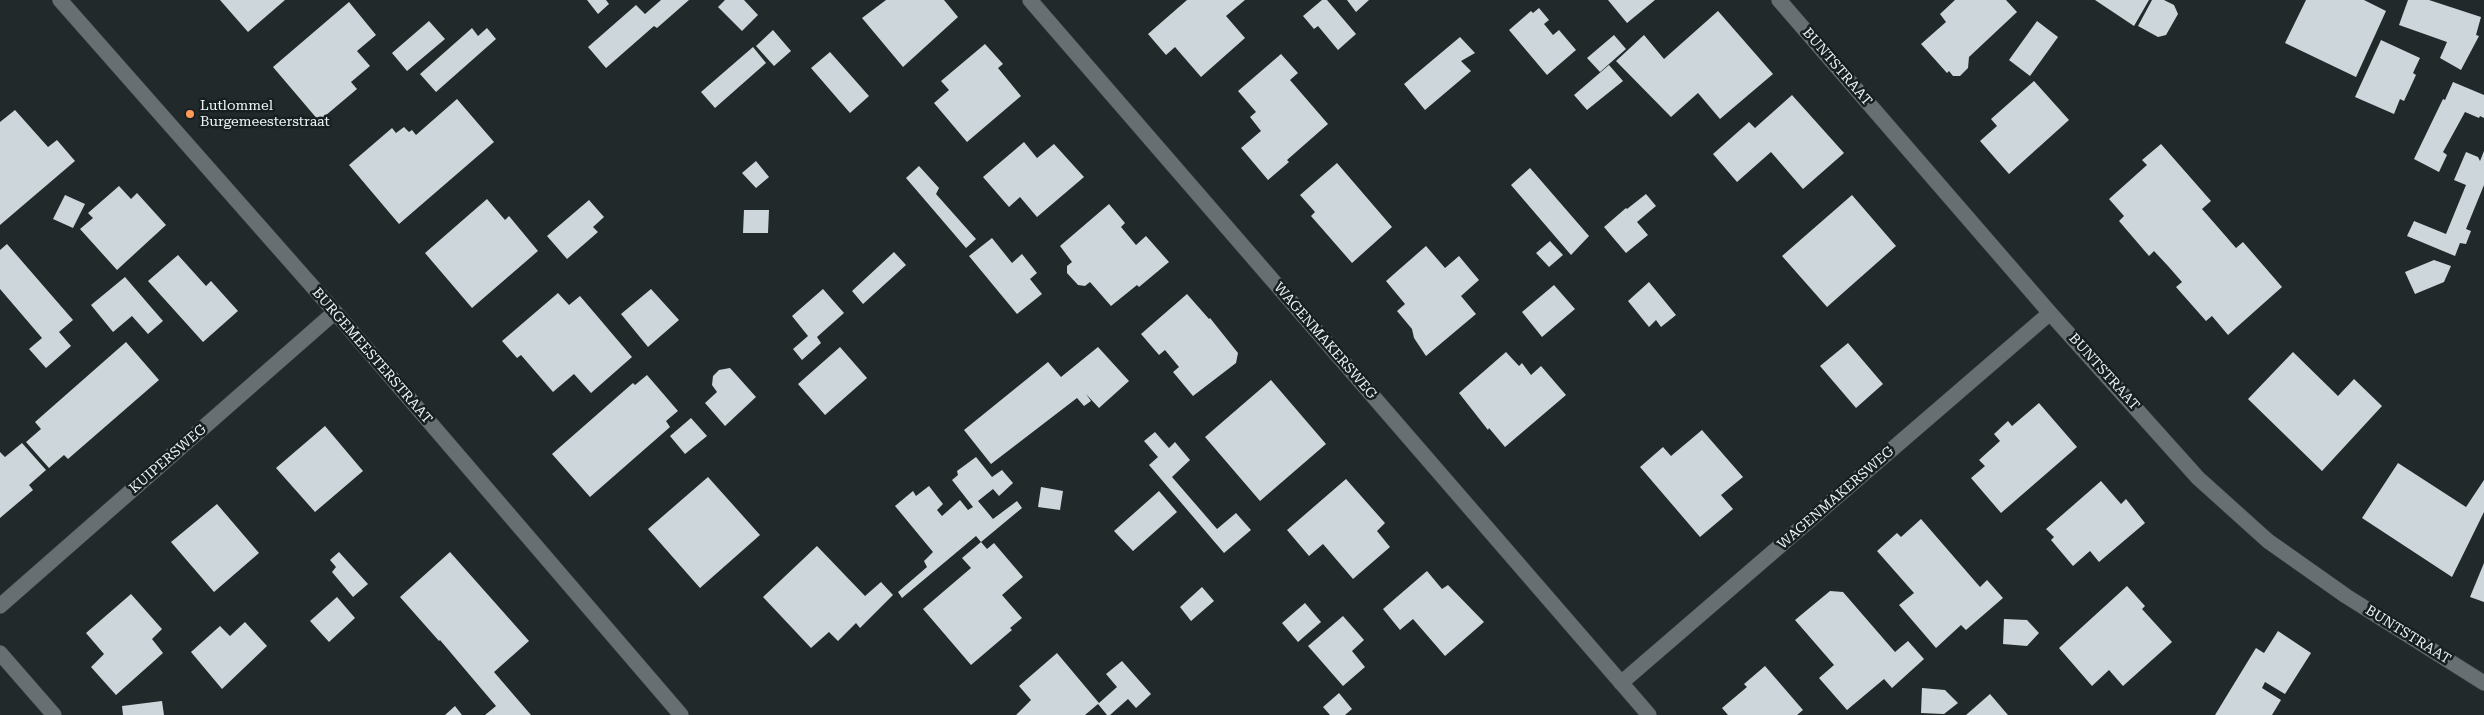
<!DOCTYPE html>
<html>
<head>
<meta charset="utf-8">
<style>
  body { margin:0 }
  canvas { display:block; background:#22292b }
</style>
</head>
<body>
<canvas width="2484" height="715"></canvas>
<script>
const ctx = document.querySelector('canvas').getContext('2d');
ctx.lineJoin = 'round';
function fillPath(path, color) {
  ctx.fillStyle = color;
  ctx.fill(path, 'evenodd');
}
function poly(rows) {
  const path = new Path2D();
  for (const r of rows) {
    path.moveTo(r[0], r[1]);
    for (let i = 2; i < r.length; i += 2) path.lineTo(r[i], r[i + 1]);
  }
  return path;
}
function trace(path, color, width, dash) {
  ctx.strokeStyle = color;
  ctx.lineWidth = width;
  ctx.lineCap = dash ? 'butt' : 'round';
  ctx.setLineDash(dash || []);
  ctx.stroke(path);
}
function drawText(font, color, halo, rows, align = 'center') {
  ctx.font = font + ' "Roboto Serif",serif';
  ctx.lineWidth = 5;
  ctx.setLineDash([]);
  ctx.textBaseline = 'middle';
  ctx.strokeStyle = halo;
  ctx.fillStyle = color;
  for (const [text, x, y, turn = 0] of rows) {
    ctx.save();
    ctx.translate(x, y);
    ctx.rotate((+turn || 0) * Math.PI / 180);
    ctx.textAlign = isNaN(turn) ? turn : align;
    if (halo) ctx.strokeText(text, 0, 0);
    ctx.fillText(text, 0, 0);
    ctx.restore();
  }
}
const building = poly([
  [220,0,285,0,248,32],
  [587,0,606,0,609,4,598,14],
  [661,0,689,0,657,28,654,26,606,68,588,47,636,5,645,14],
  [725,0,744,0,758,15,742,31,718,7],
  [886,0,944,0,958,17,903,67,862,18],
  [1187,0,1245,0,1226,16,1245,38,1201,77,1175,47,1166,55,1148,34],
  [1322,0,1327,0,1356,34,1338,50,1318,26,1314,29,1303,16],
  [1347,0,1369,0,1356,12],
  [1608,0,1655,0,1627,23],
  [1955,0,2006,0,2017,12,1969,57,1968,68,1960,76,1953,76,1949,71,1947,73,1921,44,1946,22,1940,14],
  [2095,0,2149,0,2134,26],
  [2152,0,2164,0,2174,5,2178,14,2166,35,2158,37,2138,26],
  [2306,0,2364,0,2386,11,2356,77,2285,43],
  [2408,0,2429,0,2481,17,2476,35,2479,36,2461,70,2440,58,2447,42,2399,25],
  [349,2,376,35,357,51,370,66,351,82,357,89,319,121,273,67],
  [1539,8,1549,20,1544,24,1553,35,1559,30,1576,50,1547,75,1509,30,1531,11,1533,13],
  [1718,11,1773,74,1720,119,1698,93,1671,117,1616,61,1644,35,1664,59],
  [429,21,445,39,407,71,392,53],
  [2037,21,2058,37,2030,76,2009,60],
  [472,28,478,36,487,28,496,39,436,92,420,74],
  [773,30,791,51,774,66,756,46],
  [1614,35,1626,49,1600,72,1587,58],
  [1460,37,1475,53,1461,61,1471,71,1425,110,1404,84],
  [2381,40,2420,58,2413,73,2416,75,2404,101,2400,99,2394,114,2355,97],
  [985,44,1003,64,998,68,1021,96,967,142,934,103,949,90,941,81],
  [753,47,766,63,715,108,701,92],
  [830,52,869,96,850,113,811,68],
  [1281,54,1298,73,1290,80,1328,124,1287,160,1289,162,1268,180,1241,148,1261,131,1250,117,1256,112,1238,91],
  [1609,65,1623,81,1587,110,1574,95],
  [2034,81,2069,120,2009,174,1980,141,1997,126,1991,119],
  [2453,82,2484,95,2484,118,2480,116,2479,118,2465,112,2443,152,2447,155,2439,172,2414,159,2443,99,2445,100],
  [1792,95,1844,153,1803,189,1771,152,1737,182,1713,154,1749,122,1755,128],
  [457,99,494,142,399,224,349,165,392,128,396,133,404,127,409,132,412,130,416,135],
  [15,110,48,147,57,140,75,161,0,225,0,122],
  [1024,142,1037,158,1054,144,1084,177,1037,217,1020,197,1009,207,983,177],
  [2161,144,2211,201,2202,209,2236,248,2243,242,2282,287,2228,335,2212,316,2206,321,2176,287,2182,282,2168,266,2154,251,2149,256,2119,221,2124,216,2109,199,2147,165,2142,160],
  [2484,151,2484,185,2466,229,2471,231,2466,244,2460,243,2455,256,2407,236,2414,221,2446,234,2466,185,2454,180,2466,152,2478,157,2480,161],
  [756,161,769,177,756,188,742,173],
  [1337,163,1392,227,1352,263,1311,216,1315,212,1300,195],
  [919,166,939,188,936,194,976,239,966,248,906,178],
  [1530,168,1589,236,1571,255,1511,185],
  [119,186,131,199,137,193,166,225,117,270,80,229,93,218,88,213],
  [1646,194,1656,206,1637,222,1648,235,1626,253,1604,227,1626,208,1627,209],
  [65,195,85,204,73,228,53,219],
  [1852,195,1896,246,1827,307,1782,256],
  [487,199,505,220,509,216,538,251,472,308,425,253],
  [589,200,604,217,593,227,598,232,567,259,547,236],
  [1109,204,1125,223,1121,227,1136,245,1146,236,1169,262,1139,287,1137,285,1111,306,1090,282,1085,286,1078,285,1067,273,1067,266,1072,262,1060,246],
  [744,210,769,210,768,233,743,233],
  [992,238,1012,263,1022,254,1037,273,1030,279,1042,294,1017,314,969,256],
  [1550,241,1563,255,1549,267,1536,253],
  [7,244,73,320,59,332,71,346,46,368,29,349,42,338,0,289,0,250],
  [1426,246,1445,268,1459,256,1479,280,1461,296,1476,314,1426,356,1414,338,1412,329,1397,311,1405,304,1386,281],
  [894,252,906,265,863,304,852,291],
  [178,255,206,286,211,281,238,311,203,342,148,281],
  [2434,260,2451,266,2444,282,2415,294,2405,272],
  [125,277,163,321,148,334,132,316,113,332,91,305],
  [1649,282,1676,315,1661,327,1656,320,1649,327,1628,301],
  [1554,285,1575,309,1542,337,1522,312],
  [651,289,679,320,648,347,621,314],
  [823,289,844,313,817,337,821,343,802,360,793,349,808,336,792,316],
  [558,293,569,305,580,296,632,357,591,393,574,374,553,392,521,355,517,358,502,341],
  [1187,294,1209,319,1210,318,1238,353,1236,363,1193,396,1173,372,1179,367,1165,350,1159,355,1141,334],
  [126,342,159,380,68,459,64,455,49,468,26,442,41,429,35,422],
  [1848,343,1883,384,1856,408,1820,366],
  [840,347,867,378,825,415,798,384],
  [1098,347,1129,381,1099,408,1086,394,1091,401,1084,406,1077,398,991,464,964,430,1048,362,1061,377],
  [1506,352,1519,366,1522,363,1531,375,1541,366,1566,395,1505,447,1489,428,1488,430,1459,393],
  [2293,352,2338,396,2354,379,2382,406,2322,471,2248,399],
  [730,368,756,397,725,426,705,403,717,392,712,385,713,376,719,370],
  [647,375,678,411,666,421,670,427,590,497,552,454,633,383,635,385],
  [1271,380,1326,444,1260,501,1205,437],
  [2039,403,2077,447,2001,513,1971,478,1985,466,1979,460,2000,441,1994,434,2008,421,2012,426],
  [691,418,707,436,685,454,670,436],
  [325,426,363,471,315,512,276,468],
  [1702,430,1743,477,1721,495,1733,509,1700,537,1640,467,1663,447,1671,456],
  [1155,432,1169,448,1175,442,1190,460,1172,477,1217,529,1236,513,1251,530,1224,553,1149,465,1158,457,1144,441],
  [22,443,46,470,29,485,33,490,0,518,0,452,5,457],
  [976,457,992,477,1002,470,1013,483,999,496,993,489,978,501,993,519,1017,501,1022,508,981,542,976,536,902,598,898,592,927,567,924,561,933,552,895,506,913,491,916,496,929,486,943,504,937,510,942,516,960,500,968,510,973,507,952,480,958,475,957,471],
  [2398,463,2466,507,2484,480,2484,512,2452,577,2362,518],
  [708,477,760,535,700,588,648,529],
  [1346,479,1385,523,1377,531,1390,547,1353,579,1323,544,1309,556,1287,530],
  [2101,481,2121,504,2126,499,2145,523,2099,562,2090,551,2073,566,2051,540,2054,537,2046,529],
  [1041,487,1063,491,1060,510,1038,507],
  [1159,491,1177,512,1133,551,1114,531],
  [217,504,259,553,214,592,171,542],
  [1921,519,1980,587,1987,580,2003,598,1966,630,1961,625,1936,648,1899,605,1914,593,1877,551,1897,533,1901,537],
  [981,542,987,549,994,543,1023,577,1002,595,1022,618,1010,628,1012,630,971,665,923,609,971,568,962,558],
  [817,546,865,596,881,582,893,595,860,628,856,623,838,641,829,632,811,648,763,597],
  [339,552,368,584,353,597,332,572,336,567,330,560],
  [450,552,529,641,494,672,531,715,485,715,496,706,440,640,439,641,400,597],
  [2484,563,2484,602,2470,597],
  [1427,571,1442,589,1448,585,1484,622,1445,656,1413,619,1400,630,1383,609],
  [2127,586,2145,606,2142,609,2172,642,2123,686,2109,670,2092,686,2059,648],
  [1202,587,1214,601,1191,621,1180,607],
  [1830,591,1843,592,1895,652,1908,641,1924,659,1892,688,1884,679,1847,710,1819,678,1834,665,1795,620],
  [131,594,162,629,152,639,163,653,116,695,91,667,104,654,86,633],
  [337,597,355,618,329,642,310,621],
  [1305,603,1321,622,1298,642,1282,623],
  [1343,616,1364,640,1352,651,1365,667,1343,686,1308,646],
  [2004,619,2027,620,2039,633,2027,646,2003,644],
  [245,622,267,646,222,689,191,652,220,626,230,636],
  [2278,631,2311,653,2285,694,2265,682,2262,688,2281,700,2272,715,2215,715,2256,648,2264,653],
  [1057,653,1099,703,1117,687,1106,674,1122,661,1151,694,1136,708,1128,699,1110,715,1107,715,1098,704,1085,715,1016,715,1031,700,1019,686],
  [1765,666,1803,710,1797,715,1728,715,1722,708,1747,687,1744,684],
  [1922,688,1945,690,1958,703,1944,714,1921,713],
  [1339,693,1352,709,1345,715,1330,715,1323,707],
  [1990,694,2008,715,1966,715],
  [162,701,164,715,123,715,122,706],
  [455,706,462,715,445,715]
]);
const minor = poly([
  [60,0,335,312,681,715],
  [1030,0,1649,715],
  [1779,0,2050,313,2198,478,2268,541,2346,596,2484,683],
  [0,606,335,312],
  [0,653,54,715],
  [1621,683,2050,313]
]);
const markers = [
  [190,114,5,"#fe9b58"]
];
const streetNames = [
  ["BUNTSTRAAT",1837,67,49],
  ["WAGENMAKERSWEG",1325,341,49],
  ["BURGEMEESTERSTRAAT",372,356,49],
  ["BUNTSTRAAT",2104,372,48],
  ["KUIPERSWEG",168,459,-41],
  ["WAGENMAKERSWEG",1836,498,-41],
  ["BUNTSTRAAT",2408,635,32]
];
const poiNames = [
  ["Lutlommel",200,106],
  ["Burgemeesterstraat",200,122]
];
fillPath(building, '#cdd6da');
trace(minor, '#3d4346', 16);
trace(minor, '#676f72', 15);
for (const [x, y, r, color] of markers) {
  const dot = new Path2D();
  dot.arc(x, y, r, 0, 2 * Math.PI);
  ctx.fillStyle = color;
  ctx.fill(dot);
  trace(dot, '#181f21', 2);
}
drawText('14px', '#eef3f5', '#181f21', streetNames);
drawText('14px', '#eef3f5', '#181f21', poiNames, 'left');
</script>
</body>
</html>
